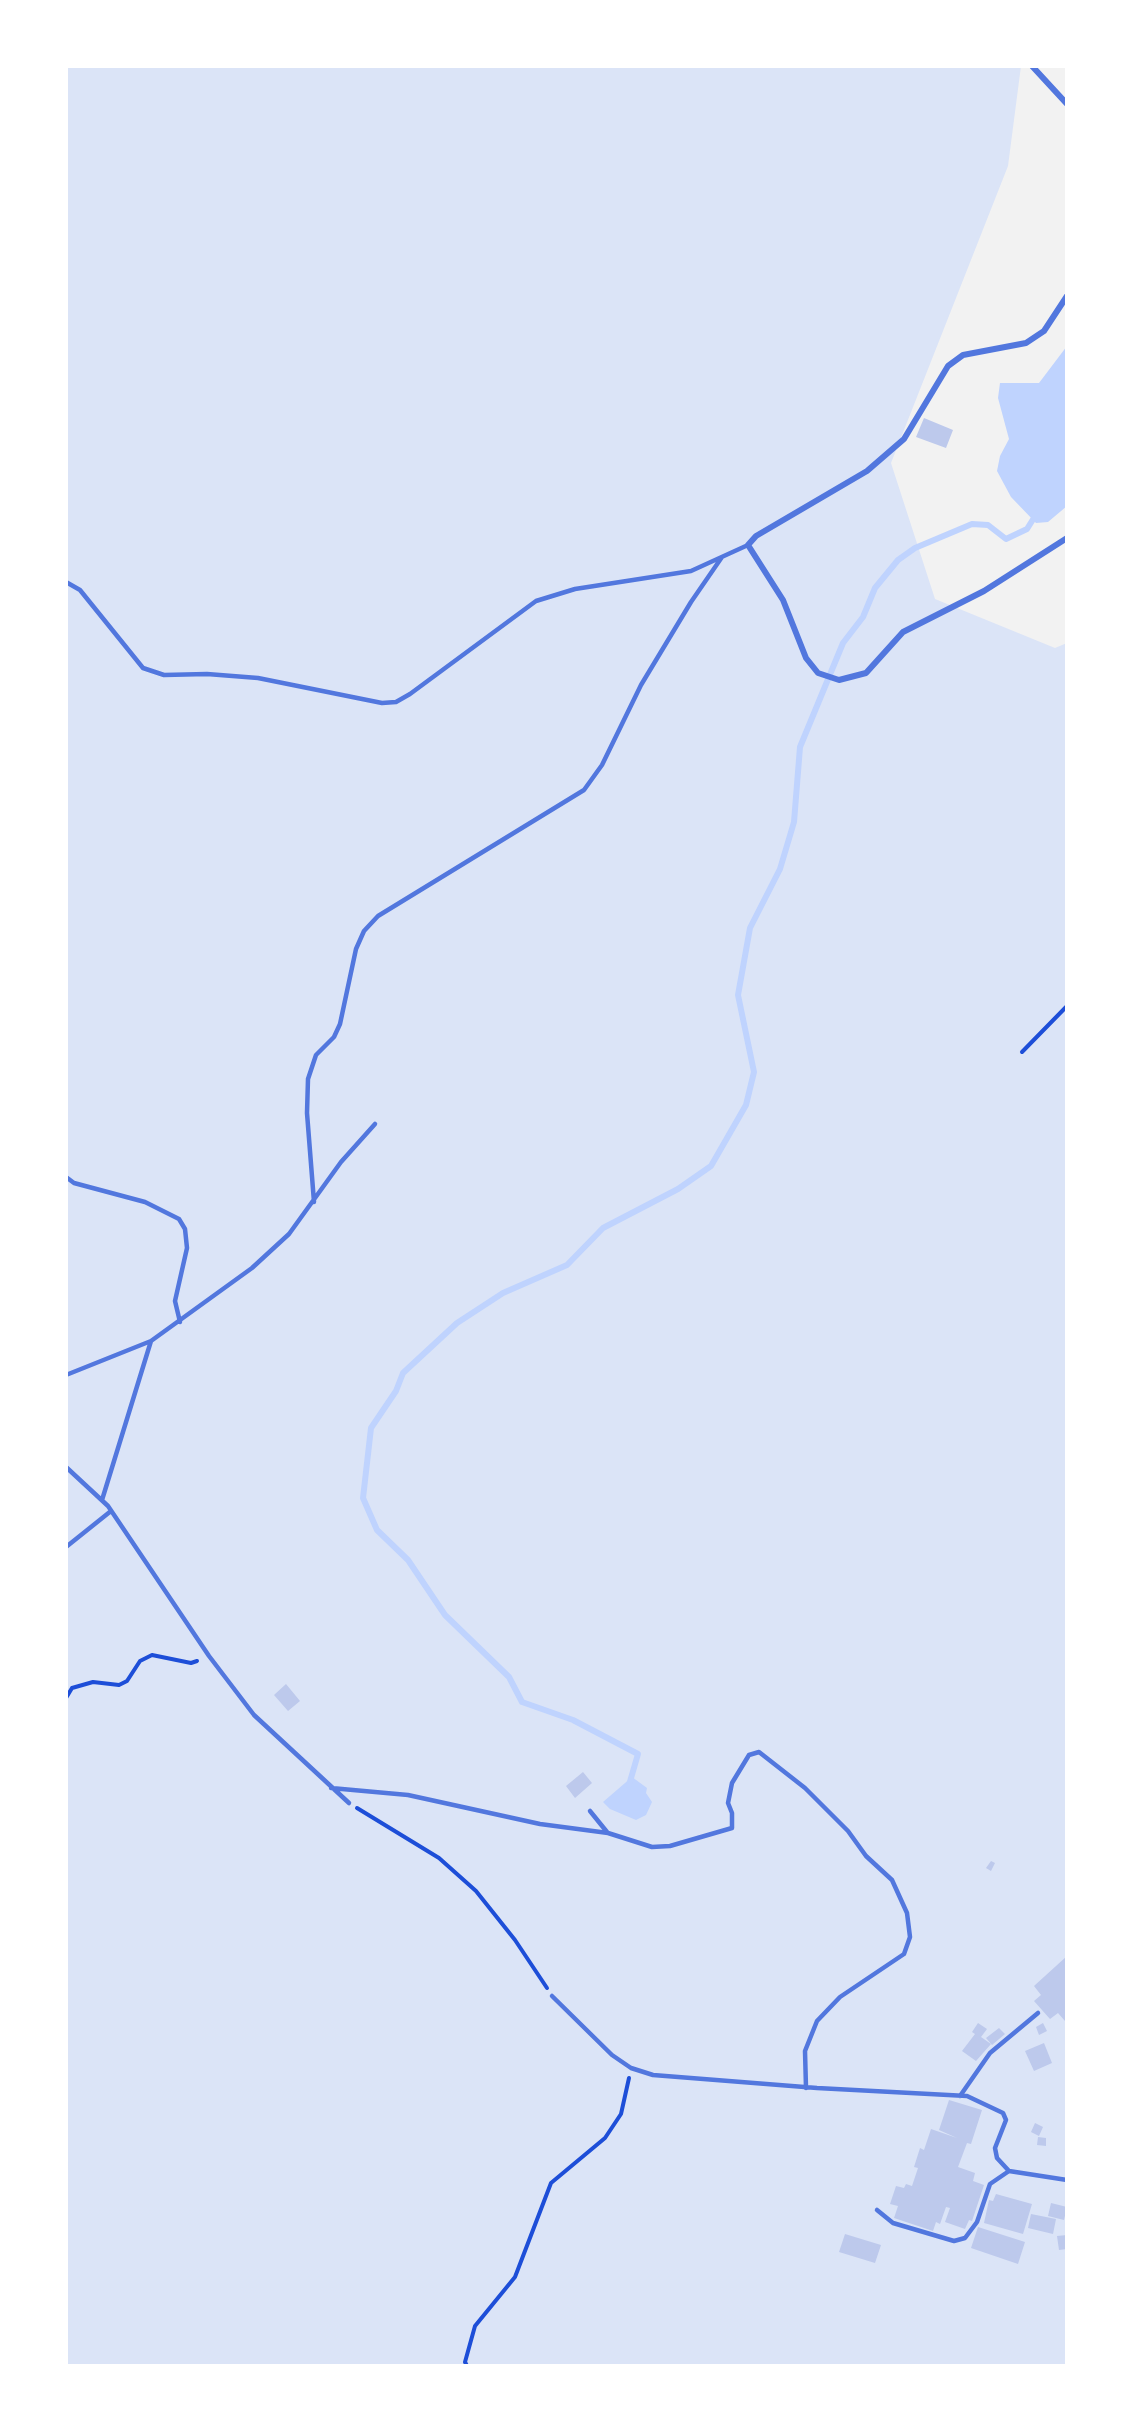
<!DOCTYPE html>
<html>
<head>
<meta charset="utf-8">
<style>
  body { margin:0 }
  #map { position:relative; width:1133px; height:2432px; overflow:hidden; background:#f2f2f2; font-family:Arial,sans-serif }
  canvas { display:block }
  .frame { position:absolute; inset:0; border:68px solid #fff; pointer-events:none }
</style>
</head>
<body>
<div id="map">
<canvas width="1133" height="2432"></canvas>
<div class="frame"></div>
</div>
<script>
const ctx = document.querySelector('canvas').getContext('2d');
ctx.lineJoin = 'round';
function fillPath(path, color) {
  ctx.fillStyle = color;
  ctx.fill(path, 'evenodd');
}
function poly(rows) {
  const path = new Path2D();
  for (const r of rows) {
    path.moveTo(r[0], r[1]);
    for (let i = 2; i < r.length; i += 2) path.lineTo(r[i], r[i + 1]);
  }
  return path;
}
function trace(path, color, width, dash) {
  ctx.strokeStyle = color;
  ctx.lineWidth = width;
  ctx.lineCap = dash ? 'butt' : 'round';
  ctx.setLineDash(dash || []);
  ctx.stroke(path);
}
const green = poly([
  [66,66,1021,66,1008,166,891,463,935,599,1055,648,1067,643,1067,2366,66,2366]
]);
const water = poly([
  [1067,346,1067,506,1048,522,1036,523,1011,497,997,471,1000,456,1009,439,998,398,1000,383,1039,383],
  [632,1777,647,1788,646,1793,652,1802,646,1815,636,1820,610,1809,603,1802]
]);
const stream = poly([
  [629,1785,638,1754,573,1720,522,1702,509,1677,445,1615,408,1560,377,1530,363,1498,371,1428,396,1391,403,1373,457,1323,503,1293,567,1265,603,1228,678,1189,711,1166,746,1105,754,1072,738,995,750,928,780,869,794,822,800,747,843,643,863,617,875,588,898,560,915,548,972,524,988,525,1006,539,1027,529,1037,513]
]);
const building = poly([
  [924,418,953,430,946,448,916,437],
  [286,1684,300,1701,288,1711,274,1695],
  [583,1772,592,1783,575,1798,566,1786],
  [991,1861,995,1863,991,1871,986,1868],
  [1067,1956,1067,2019,1065,2021,1058,2013,1050,2019,1034,2001,1041,1995,1034,1986],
  [978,2023,987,2029,981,2037,991,2044,976,2061,962,2051,975,2034,972,2032],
  [1043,2023,1047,2031,1039,2035,1036,2027],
  [999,2028,1005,2034,992,2045,986,2038],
  [1044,2043,1052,2063,1034,2071,1025,2051],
  [949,2100,982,2110,971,2144,967,2143,958,2167,975,2173,973,2181,984,2185,972,2221,969,2220,965,2229,945,2222,950,2208,946,2207,940,2224,936,2222,933,2231,894,2218,898,2206,890,2204,896,2186,904,2188,906,2184,912,2186,918,2168,914,2167,920,2148,924,2150,931,2129,957,2138,939,2130],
  [1035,2123,1043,2127,1039,2136,1031,2132],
  [1038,2137,1046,2138,1046,2146,1037,2145],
  [996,2194,1032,2204,1023,2234,984,2223,989,2200,993,2201],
  [1051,2203,1067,2207,1064,2220,1048,2216],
  [1031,2214,1056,2219,1053,2234,1028,2228],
  [978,2227,1025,2242,1018,2264,971,2248],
  [845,2234,881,2245,875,2263,839,2252],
  [1067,2235,1067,2249,1059,2250,1057,2236]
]);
const path = poly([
  [1022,1052,1067,1006],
  [66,1698,72,1688,93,1682,119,1685,127,1681,140,1661,152,1655,191,1663,197,1661],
  [357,1808,439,1858,476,1891,515,1940,547,1988],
  [467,2366,465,2362,475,2326,515,2277,551,2183,605,2138,621,2114,629,2078]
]);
const service = poly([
  [66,582,80,590,143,668,164,675,207,674,258,678,382,703,396,702,410,694,536,601,575,589,691,571,748,545],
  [66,1177,74,1183,145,1202,179,1219,185,1229,187,1248,175,1301,180,1322],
  [314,1202,307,1113,308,1079,316,1055,334,1037,340,1024,356,949,364,931,378,916,584,790,602,765,641,685,691,602,722,557],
  [66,1375,151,1341,252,1268,289,1234,341,1162,375,1124],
  [66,1467,108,1506,209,1656,254,1715,349,1803],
  [102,1500,151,1341],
  [66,1547,111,1511],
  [331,1788,408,1795,540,1824,608,1833,652,1847,670,1846,732,1828,732,1813,728,1803,732,1783,749,1755,759,1752,805,1788,848,1831,866,1856,892,1880,907,1913,910,1937,904,1954,840,1997,817,2021,805,2051,806,2088],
  [590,1811,607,1832],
  [552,1996,612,2055,631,2068,653,2075,817,2088,967,2096,1003,2113,1006,2120,995,2148,997,2158,1009,2171,1067,2180],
  [960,2096,990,2053,1038,2013],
  [877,2210,893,2223,954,2241,965,2238,977,2222,990,2184,1009,2171]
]);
const minor = poly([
  [1032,66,1067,104],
  [1067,296,1044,331,1026,343,963,355,948,366,904,439,867,471,756,536,748,545,783,600,806,658,818,673,839,680,866,673,903,632,984,591,1067,538]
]);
fillPath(green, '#dbe4f7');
fillPath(water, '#bfd3fe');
trace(stream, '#bfd3fe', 6);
fillPath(building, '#bdc9ec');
trace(path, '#1d4ed8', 4);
trace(service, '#5277de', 4.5);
trace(minor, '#5277de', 6);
</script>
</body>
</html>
